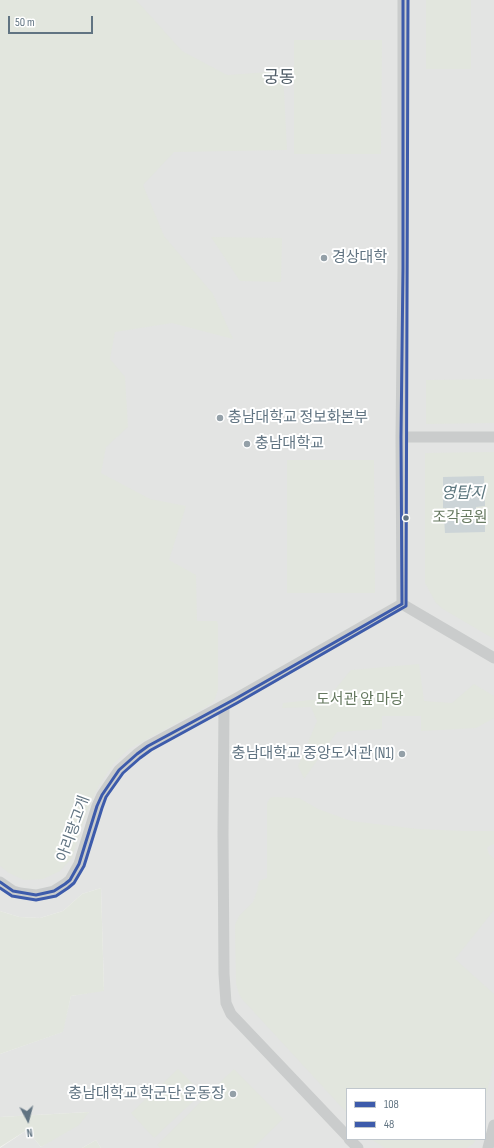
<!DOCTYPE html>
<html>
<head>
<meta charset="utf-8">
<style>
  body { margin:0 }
  #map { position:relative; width:494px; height:1148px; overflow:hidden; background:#f3f3f0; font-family:"Sofia Sans Condensed",sans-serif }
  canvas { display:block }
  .legend { position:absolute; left:346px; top:1088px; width:140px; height:52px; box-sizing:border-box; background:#fff; border:1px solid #c0c7cd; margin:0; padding:5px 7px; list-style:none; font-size:12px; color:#617482 }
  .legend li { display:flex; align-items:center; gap:8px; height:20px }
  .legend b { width:20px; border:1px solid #c0c7cd }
  .north { position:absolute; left:8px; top:1100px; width:40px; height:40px; -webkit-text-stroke:3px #fff; paint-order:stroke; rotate:173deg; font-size:11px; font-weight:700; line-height:16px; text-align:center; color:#617482 }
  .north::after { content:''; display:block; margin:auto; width:14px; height:18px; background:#617482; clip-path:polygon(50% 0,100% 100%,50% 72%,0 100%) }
  .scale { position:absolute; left:8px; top:16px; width:85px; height:18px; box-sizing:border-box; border:2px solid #617482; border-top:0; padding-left:5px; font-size:12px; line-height:14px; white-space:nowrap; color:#617482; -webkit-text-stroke:3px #fff; paint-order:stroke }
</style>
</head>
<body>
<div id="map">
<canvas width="494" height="1148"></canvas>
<ul class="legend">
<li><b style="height:5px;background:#3d5bab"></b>108</li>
<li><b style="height:5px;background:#3d5bab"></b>48</li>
</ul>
<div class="north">N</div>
<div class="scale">50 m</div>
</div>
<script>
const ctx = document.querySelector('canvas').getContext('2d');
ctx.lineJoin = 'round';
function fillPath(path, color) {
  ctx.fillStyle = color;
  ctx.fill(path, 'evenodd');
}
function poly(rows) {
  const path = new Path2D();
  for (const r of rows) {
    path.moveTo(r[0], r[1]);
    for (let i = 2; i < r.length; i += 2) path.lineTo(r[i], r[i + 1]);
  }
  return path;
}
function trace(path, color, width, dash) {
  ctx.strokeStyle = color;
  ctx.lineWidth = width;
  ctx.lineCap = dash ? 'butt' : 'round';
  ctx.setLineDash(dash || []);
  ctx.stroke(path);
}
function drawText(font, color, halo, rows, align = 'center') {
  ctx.font = font + ' "Sofia Sans Condensed","Noto Sans KR",sans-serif';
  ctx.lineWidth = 4;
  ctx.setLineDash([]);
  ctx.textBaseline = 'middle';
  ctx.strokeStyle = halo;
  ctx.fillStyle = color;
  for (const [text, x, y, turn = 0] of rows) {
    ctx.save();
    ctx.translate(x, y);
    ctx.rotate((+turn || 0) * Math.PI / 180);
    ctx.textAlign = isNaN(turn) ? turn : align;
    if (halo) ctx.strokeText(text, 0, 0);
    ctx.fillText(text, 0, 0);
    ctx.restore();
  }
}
const built = poly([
  [0,0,494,0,494,1148,101,1148,96,1140,82,1148,0,1148,27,1130,41,1147,89,1112,0,1117,0,1054,62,1032,71,996,104,990,101,888,82,894,63,911,40,918,19,917,0,911],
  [347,1089,485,1089,485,1139,347,1139]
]);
const green = poly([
  [0,0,136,0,182,51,227,75,283,71,287,150,174,152,143,185,164,236,213,294,233,339,172,323,115,332,110,359,125,377,128,427,106,447,101,473,150,499,186,506,169,560,196,575,197,621,217,621,218,624,218,690,214,701,206,707,129,749,114,763,99,785,86,814,72,858,60,871,43,879,24,880,9,873,0,866],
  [426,0,471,0,471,69,426,69],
  [294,40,382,40,381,154,294,154],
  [211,237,282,238,281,282,240,281],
  [494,379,494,423,426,424,426,380],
  [494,452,494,639,443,609,436,603,425,583,425,453],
  [287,460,374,460,375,593,287,593],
  [419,664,424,701,452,703,474,684,494,696,494,718,476,728,421,731,421,716,382,716,382,729,337,732,304,779,298,766,317,721,311,707,282,708,283,703,328,698,351,670],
  [273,797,299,798,318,809,351,821,418,829,465,831,494,831,494,844,489,846,487,848,489,854,494,859,494,910,455,959,494,994,494,1063,485,1100,485,1089,347,1089,347,1113,242,999,239,994,236,984,235,925,239,916,253,902,257,891,259,881,267,878,267,803,270,798],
  [101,888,104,991,71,996,63,1032,0,1054,0,911,19,917,40,918,63,911,82,894],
  [178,1069,202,1093,154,1138,131,1113],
  [234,1069,283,1119,253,1148,161,1148,157,1145],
  [89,1112,79,1125,41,1147,27,1130,0,1147,0,1117],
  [371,1139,476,1139,473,1144,466,1148,385,1148],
  [96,1140,101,1148,82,1148]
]);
const water = poly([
  [484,476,485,506,476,507,476,516,485,516,485,532,445,533,444,517,452,517,452,508,443,508,443,477]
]);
const minor = poly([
  [401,437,494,437],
  [402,604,401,437,403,268,403,0],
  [402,604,494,658],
  [224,705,223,834,224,974,226,1003,231,1014,347,1136],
  [0,882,13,891,20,893,36,895,54,891,65,884,70,880,79,864,97,806,102,795,119,770,137,754,148,746,235,699,402,604],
  [349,1139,358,1148],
  [488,1148,494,1125]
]);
const bus1 = poly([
  [402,604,401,437,403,268,403,0],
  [0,882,13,891,36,895,54,891,65,884,70,880,79,864,97,806,102,795,119,770,137,754,148,746,235,699,402,604]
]);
const bus2 = poly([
  [0,888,12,896,36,900,56,896,68,888,74,883,84,866,102,808,106,797,123,773,140,758,151,750,237,703,406,606,408,0]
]);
const markers = [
  [324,258,4,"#94a0a8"],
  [220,418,4,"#94a0a8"],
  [247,444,4,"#94a0a8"],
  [406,518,3.5,"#617482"],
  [402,754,4,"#94a0a8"],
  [233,1094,4,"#94a0a8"]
];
const poiNames = [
  ["경상대학",332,258],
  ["충남대학교 정보화본부",228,418],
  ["충남대학교",255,444],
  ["충남대학교 중앙도서관 (N1)",394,754,"right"],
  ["충남대학교 학군단 운동장",225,1094,"right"]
];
const parkNames = [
  ["조각공원",460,518],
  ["도서관 앞 마당",360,700]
];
const streetNames = [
  ["아리랑고개",74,829,-70]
];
const waterNames = [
  ["영탑지",463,494]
];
const quarterNames = [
  ["궁동",279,79]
];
fillPath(built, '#e3e4e3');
fillPath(green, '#e2e6de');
fillPath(water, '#ccd4d7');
trace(minor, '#cacccc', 11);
trace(bus1, '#3d5bab', 3);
trace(bus2, '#3d5bab', 3);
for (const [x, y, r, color] of markers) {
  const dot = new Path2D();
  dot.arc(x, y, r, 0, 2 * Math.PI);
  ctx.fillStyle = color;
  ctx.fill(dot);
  trace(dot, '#fff', 1.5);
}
drawText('15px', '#617482', '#fff', poiNames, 'left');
drawText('15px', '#667960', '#fff', parkNames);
drawText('15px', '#617482', '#fff', streetNames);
drawText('italic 16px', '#5d777f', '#fff', waterNames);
drawText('17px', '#505d67', '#fff', quarterNames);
</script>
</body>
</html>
